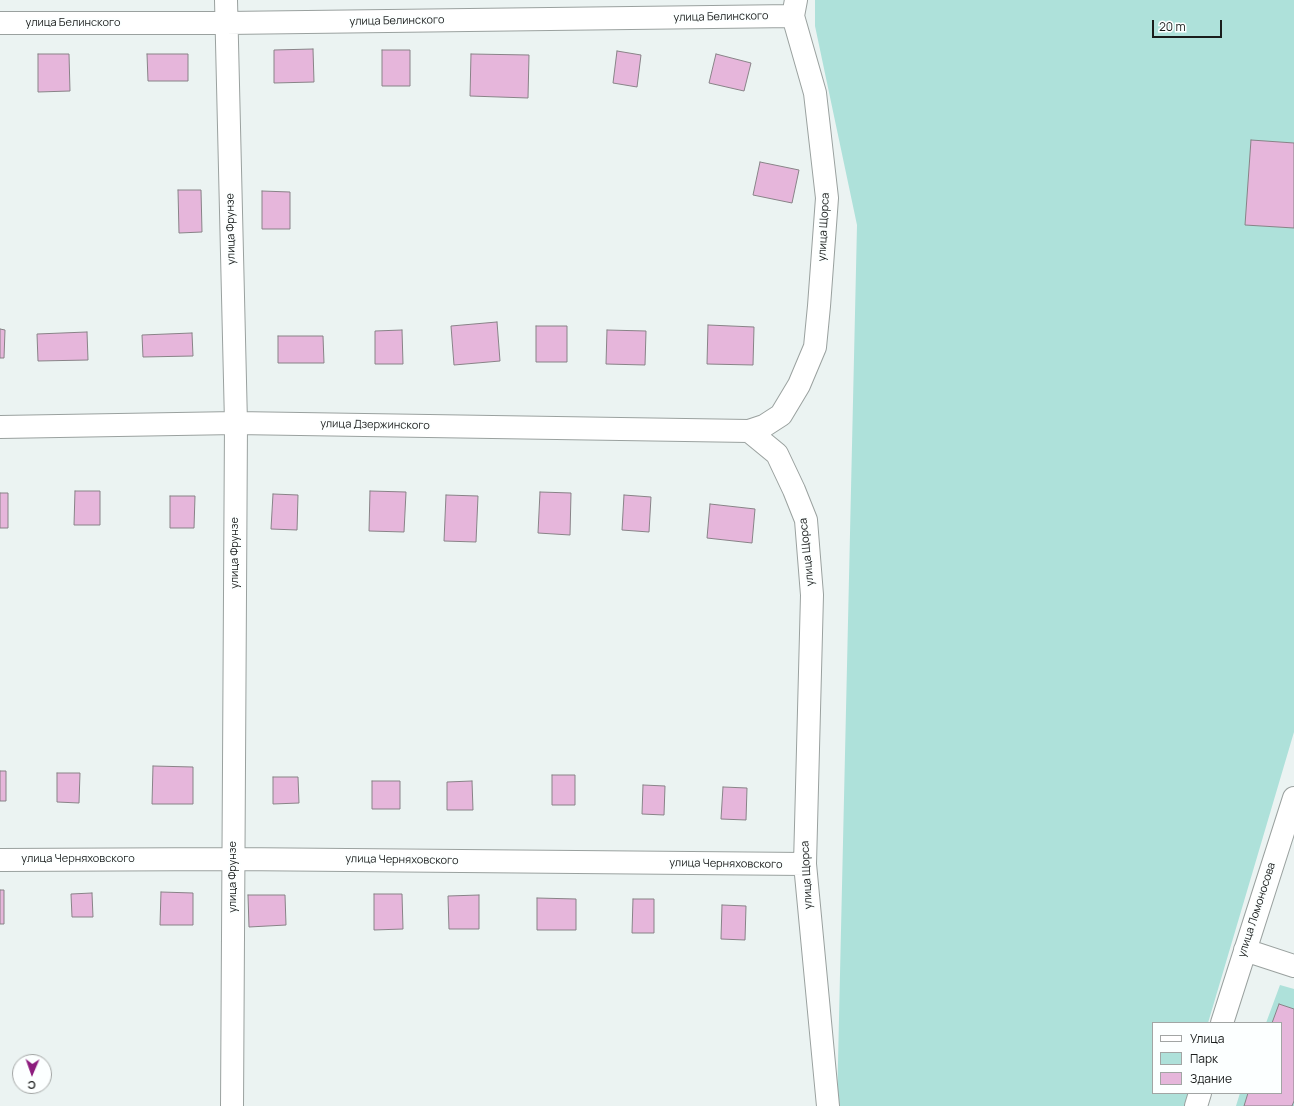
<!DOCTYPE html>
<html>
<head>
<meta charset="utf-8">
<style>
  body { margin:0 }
  #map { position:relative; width:1294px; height:1106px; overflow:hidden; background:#ebf3f2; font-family:Manrope,sans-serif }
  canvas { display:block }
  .legend { position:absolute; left:1152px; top:1022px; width:130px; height:72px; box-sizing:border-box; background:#fcffff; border:1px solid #a2a5a4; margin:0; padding:5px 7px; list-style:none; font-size:12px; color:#1a1d1c }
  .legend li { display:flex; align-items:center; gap:8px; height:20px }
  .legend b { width:20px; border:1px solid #a2a5a4 }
  .north { position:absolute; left:12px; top:1054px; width:40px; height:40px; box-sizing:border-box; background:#fcffff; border:1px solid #a2a5a4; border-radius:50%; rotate:182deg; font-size:11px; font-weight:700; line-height:16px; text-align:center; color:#1a1d1c }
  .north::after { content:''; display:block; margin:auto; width:14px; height:18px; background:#8c1b7d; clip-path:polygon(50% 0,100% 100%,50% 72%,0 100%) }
  .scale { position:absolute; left:1152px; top:20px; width:70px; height:18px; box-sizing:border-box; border:2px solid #1a1d1c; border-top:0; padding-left:5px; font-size:12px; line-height:14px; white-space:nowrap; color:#1a1d1c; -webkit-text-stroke:3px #fcffff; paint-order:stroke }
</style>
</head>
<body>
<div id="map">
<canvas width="1294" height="1106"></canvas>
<ul class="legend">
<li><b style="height:5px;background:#fff"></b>Улица</li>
<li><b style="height:11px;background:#aee1da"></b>Парк</li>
<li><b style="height:11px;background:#e6b6db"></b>Здание</li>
</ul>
<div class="north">С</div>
<div class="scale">20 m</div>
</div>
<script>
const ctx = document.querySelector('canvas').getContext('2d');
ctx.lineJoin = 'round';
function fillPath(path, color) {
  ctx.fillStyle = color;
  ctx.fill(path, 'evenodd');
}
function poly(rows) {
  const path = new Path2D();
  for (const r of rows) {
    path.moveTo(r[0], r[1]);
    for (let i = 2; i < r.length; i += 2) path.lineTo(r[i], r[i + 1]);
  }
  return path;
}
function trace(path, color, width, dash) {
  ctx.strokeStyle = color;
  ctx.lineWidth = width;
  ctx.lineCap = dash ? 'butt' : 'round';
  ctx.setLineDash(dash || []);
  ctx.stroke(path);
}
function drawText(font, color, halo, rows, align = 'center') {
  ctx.font = font + ' Manrope,sans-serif';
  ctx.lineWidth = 3.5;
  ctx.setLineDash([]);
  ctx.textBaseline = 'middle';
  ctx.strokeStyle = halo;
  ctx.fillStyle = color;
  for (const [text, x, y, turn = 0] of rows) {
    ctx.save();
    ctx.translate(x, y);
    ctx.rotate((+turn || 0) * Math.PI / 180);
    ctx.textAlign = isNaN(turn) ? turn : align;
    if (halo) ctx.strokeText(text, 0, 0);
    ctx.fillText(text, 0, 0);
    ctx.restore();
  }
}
const green = poly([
  [815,0,1294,0,1294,732,1208,1023,1153,1023,1153,1093,1188,1093,1184,1106,837,1106,857,225,815,26],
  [1280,985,1294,989,1294,1106,1236,1106,1240,1093,1281,1093,1281,1023,1266,1023]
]);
const building = poly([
  [313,49,314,82,274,83,274,50,313,49],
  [382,50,410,50,410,86,382,86,382,50],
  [617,51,641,55,637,87,613,83,617,51],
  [38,54,69,54,70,91,38,92,38,54],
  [147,54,188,54,188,81,148,81,147,54],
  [471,54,529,55,528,98,470,96,471,54],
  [716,54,751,63,744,91,709,83,716,54],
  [1251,140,1294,143,1294,228,1245,225,1251,140],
  [760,162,799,170,792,203,753,195,760,162],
  [178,190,201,190,202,232,179,233,178,190],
  [262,191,290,192,290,229,262,229,262,191],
  [497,322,500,361,454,365,451,326,497,322],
  [708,325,754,327,753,365,707,364,708,325],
  [536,326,567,326,567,362,536,362,536,326],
  [0,329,5,330,4,358,0,358,0,329],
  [402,330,403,364,375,364,375,331,402,330],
  [607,330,646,331,645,365,606,364,607,330],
  [87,332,88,360,38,361,37,334,87,332],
  [192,333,193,356,143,357,142,335,192,333],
  [278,336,323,336,324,363,278,363,278,336],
  [75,491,100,491,100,525,74,525,75,491],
  [370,491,406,492,404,532,369,531,370,491],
  [540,492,571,493,570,535,538,533,540,492],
  [0,493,8,493,8,528,0,528,0,493],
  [273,494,298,495,297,530,271,529,273,494],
  [446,495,478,496,476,542,444,541,446,495],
  [624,495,651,497,649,532,622,530,624,495],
  [170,496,195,496,194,528,170,528,170,496],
  [710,504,755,509,752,543,707,538,710,504],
  [153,766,193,767,193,804,152,804,153,766],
  [0,771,6,771,6,801,0,801,0,771],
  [57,773,80,773,79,803,57,802,57,773],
  [552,775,575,775,575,805,552,805,552,775],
  [273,777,298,777,299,803,273,804,273,777],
  [372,781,400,781,400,809,372,809,372,781],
  [472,781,473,810,447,810,447,782,472,781],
  [643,785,665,786,664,815,642,814,643,785],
  [723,787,747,788,746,820,721,819,723,787],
  [0,890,4,890,4,924,0,924,0,890],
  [161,892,193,893,193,925,160,925,161,892],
  [92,893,93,917,72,917,71,894,92,893],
  [374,894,402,894,403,929,374,930,374,894],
  [248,895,285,895,286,925,249,927,248,895],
  [479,895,479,929,449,929,448,896,479,895],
  [537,898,576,899,576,930,537,930,537,898],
  [633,899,654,899,654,933,632,933,633,899],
  [722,905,746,906,745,940,721,939,722,905],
  [1279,1004,1294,1009,1294,1101,1292,1106,1244,1106,1248,1093,1281,1093,1281,1023,1272,1023,1279,1004]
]);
const minor = poly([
  [226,0,236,423,232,1106],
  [0,23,226,23,793,16],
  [0,427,236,423,749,431,764,426,781,415,799,385,815,347,819,306,827,198,815,93,793,16,796,0],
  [749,431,777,454,794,490,806,520,812,595,805,864,828,1106],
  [0,860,233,859,805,864],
  [1245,950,1294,966],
  [1222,1023,1294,798],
  [1196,1106,1200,1093]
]);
const streetNames = [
  ["улица Белинского",721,17,-1],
  ["улица Белинского",397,21,-1],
  ["улица Белинского",73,23],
  ["улица Щорса",824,227,-87],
  ["улица Фрунзе",231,229,-91],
  ["улица Дзержинского",375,425,1],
  ["улица Щорса",807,552,-96],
  ["улица Фрунзе",235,553,-90],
  ["улица Черняховского",78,859],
  ["улица Черняховского",402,860,1],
  ["улица Черняховского",726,864,1],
  ["улица Щорса",807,875,-93],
  ["улица Фрунзе",233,877,-90],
  ["улица Ломоносова",1257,910,-72]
];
fillPath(green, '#aee1da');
fillPath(building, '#e6b6db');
trace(building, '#888387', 1);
trace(minor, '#9aa19f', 24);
trace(minor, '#fff', 22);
drawText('11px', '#1a1d1c', '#fcffff', streetNames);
</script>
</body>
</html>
